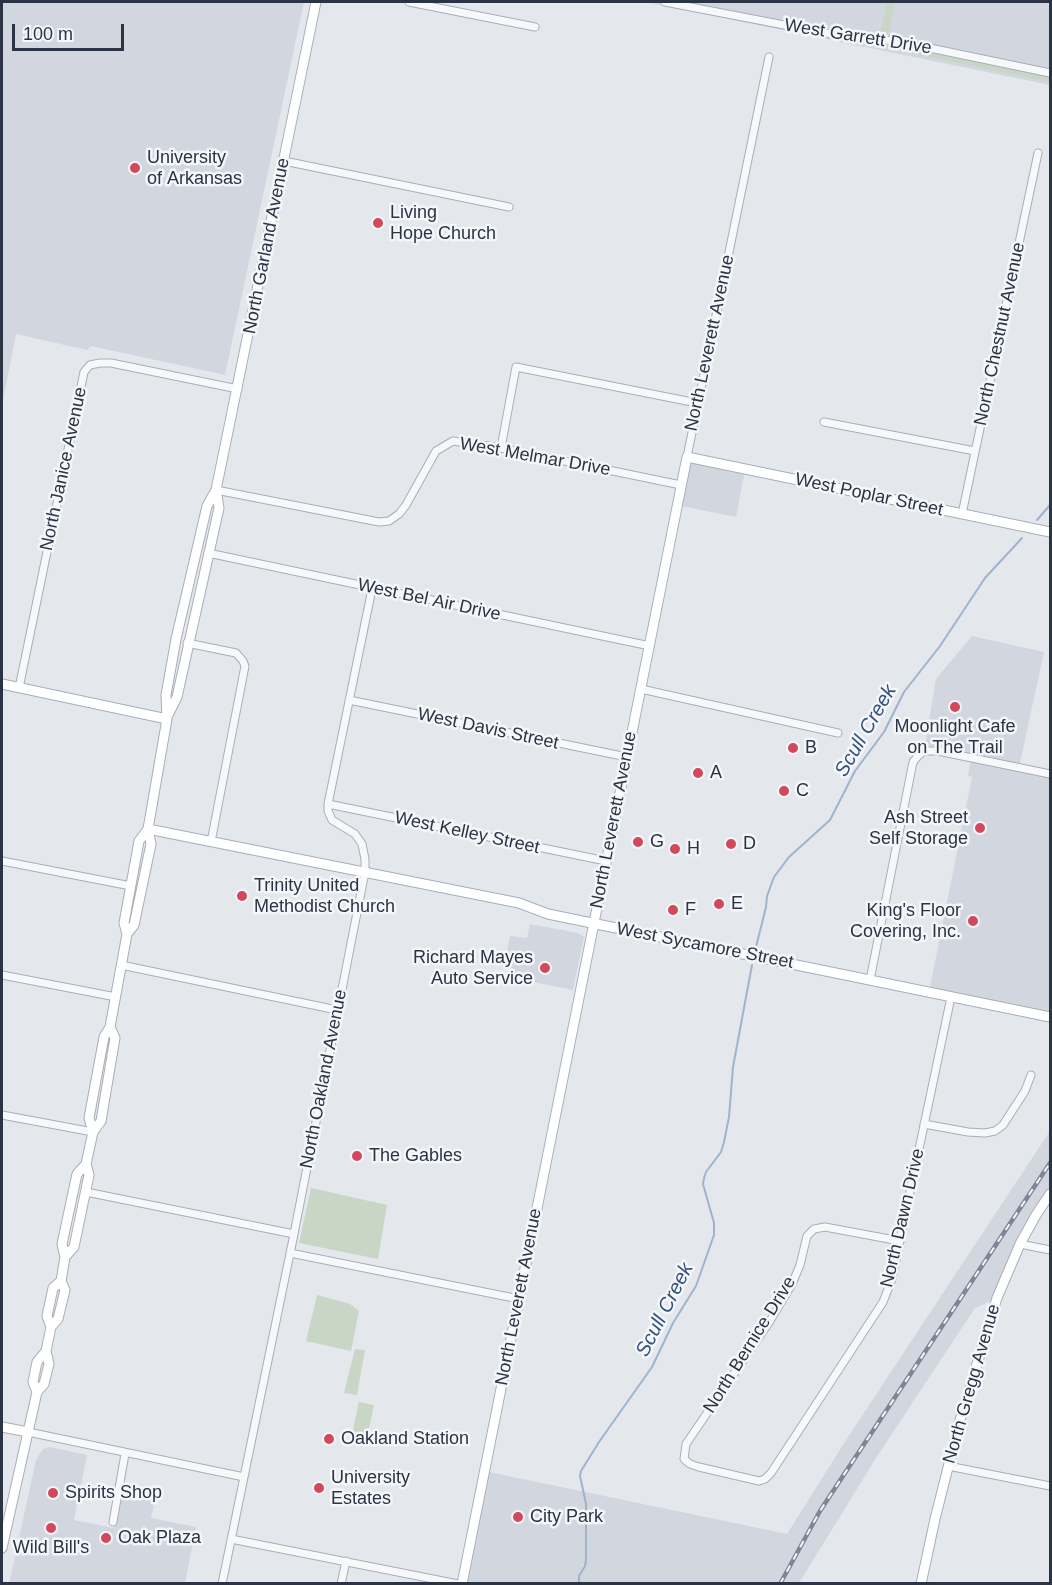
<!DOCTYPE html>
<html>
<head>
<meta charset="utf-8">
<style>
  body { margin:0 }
  #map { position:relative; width:1052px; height:1585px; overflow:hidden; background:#e4e7ec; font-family:Helvetica,sans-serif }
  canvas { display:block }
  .frame { position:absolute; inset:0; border:3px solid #2b3445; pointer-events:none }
  .scale { position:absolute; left:12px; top:24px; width:112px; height:27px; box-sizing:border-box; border:3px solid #2b3445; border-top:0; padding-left:8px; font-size:18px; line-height:21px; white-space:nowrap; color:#2b3445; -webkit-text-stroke:4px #f4f6f9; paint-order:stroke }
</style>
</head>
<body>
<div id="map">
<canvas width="1052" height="1585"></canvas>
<div class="frame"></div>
<div class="scale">100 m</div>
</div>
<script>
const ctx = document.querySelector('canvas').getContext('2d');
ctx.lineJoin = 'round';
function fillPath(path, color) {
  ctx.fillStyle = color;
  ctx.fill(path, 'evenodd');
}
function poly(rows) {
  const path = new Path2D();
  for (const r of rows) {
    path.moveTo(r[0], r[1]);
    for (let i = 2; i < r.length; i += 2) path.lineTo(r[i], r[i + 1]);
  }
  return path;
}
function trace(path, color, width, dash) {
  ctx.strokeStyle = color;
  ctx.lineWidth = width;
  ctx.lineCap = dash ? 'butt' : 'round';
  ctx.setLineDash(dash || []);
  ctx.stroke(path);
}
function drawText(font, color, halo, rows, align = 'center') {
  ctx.font = font + ' Helvetica,sans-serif';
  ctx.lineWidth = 5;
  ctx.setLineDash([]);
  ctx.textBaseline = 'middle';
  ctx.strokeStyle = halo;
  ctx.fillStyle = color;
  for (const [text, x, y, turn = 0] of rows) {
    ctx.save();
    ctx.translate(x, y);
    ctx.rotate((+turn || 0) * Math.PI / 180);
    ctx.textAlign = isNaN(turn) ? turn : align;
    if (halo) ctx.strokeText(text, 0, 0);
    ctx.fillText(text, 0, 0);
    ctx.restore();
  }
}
const built = poly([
  [2,2,304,2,225,375,91,346,87,350,16,334,2,405],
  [646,2,1050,2,1050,85],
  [687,457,745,470,736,517,677,505],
  [972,636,1044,652,1019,767,1050,774,1050,1017,929,992,972,777,968,776,971,758,924,751,936,679],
  [530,924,578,933,584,937,573,990,509,977,513,958,506,957,510,936,527,938],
  [1050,1131,1050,1194,997,1298,975,1308,876,1458,799,1583,467,1584,489,1472,787,1534,848,1437],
  [50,1447,87,1455,74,1520,114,1528,119,1492,155,1499,151,1518,196,1527,185,1583,9,1584,36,1460,43,1449]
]);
const green = poly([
  [887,2,895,2,888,36,895,44,1050,77,1050,82,886,48,881,42,881,31],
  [311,1188,387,1205,378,1259,299,1243],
  [317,1295,350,1304,359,1311,351,1351,306,1341],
  [355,1349,365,1350,357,1395,344,1393],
  [359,1402,374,1405,367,1437,352,1434]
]);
const stream = poly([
  [1037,520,1050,505],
  [756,947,766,907,767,896,774,877,789,857,830,820,855,771,884,732,904,692,940,646,985,578,1022,538],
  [579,1584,579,1576,585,1566,586,1560,586,1504,580,1476,581,1471,599,1442,652,1367,673,1323,696,1286,714,1235,714,1223,703,1184,704,1178,706,1172,721,1152,724,1142,729,1117,733,1067,752,965]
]);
const street = poly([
  [409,2,535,27],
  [665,2,857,39,870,38,901,42,1050,73],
  [284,161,509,207],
  [824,422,975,451],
  [501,448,516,367,697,403],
  [687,457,769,57],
  [216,490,379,522,389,521,399,514,406,505,436,451,453,441,501,448,681,485],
  [962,514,1038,153],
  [208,553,650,646],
  [187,643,236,653,243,661,245,666,211,842],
  [19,688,84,372,90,365,100,363,111,363,238,389],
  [641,689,838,733],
  [349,700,627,757],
  [328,804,606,861],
  [2,861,131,886],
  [121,965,337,1010],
  [2,975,116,997],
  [870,980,913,762,918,756,924,751,938,751,1050,774],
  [2,1115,93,1132],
  [924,1124,968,1132,985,1133,995,1131,1003,1125,1025,1091,1031,1075],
  [86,1192,294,1234],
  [900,1241,825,1227,814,1229,807,1236,800,1265,792,1284,770,1321,686,1444,684,1459,690,1464,699,1467,759,1481,765,1479,771,1473,883,1302,892,1279,900,1241,910,1192,951,997],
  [1020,1244,1050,1250],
  [290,1253,519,1299],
  [28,1432,244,1477],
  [948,1466,1050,1486],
  [113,1522,125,1454],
  [231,1539,458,1584],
  [222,1584,294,1234,365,872,365,859,362,844,355,834,332,820,328,811,328,804,372,589],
  [341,1584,346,1561]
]);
const secondary = poly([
  [2,684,167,719],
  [168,715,177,697,219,508,216,490],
  [148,829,519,903,548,914,1050,1017],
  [127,934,134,925,151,844,148,829,167,719,166,695,176,639,207,506,216,490,316,2],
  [93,1132,89,1118,104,1037,110,1027,127,934,124,923,139,841,148,829],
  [65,1257,74,1247,89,1175,86,1164,93,1132,101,1121,115,1038,110,1027],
  [51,1327,58,1319,65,1290,61,1281,65,1257,62,1244,77,1174,86,1164],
  [37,1392,44,1384,49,1364,46,1351,51,1327,47,1316,53,1288,61,1281],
  [2,1427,28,1432],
  [2,1548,37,1392,33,1382,37,1362,46,1351],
  [462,1584,687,457,1050,532],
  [921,1584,935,1519,960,1420,997,1298,1020,1244,1036,1215,1050,1194]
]);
const rail = poly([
  [780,1584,820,1511,843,1476,1050,1163]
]);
const markers = [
  [135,168,6,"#d1495b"],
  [378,223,6,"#d1495b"],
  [955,707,6,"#d1495b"],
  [793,748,6,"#d1495b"],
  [698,773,6,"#d1495b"],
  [784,791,6,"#d1495b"],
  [980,828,6,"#d1495b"],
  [638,842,6,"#d1495b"],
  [731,844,6,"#d1495b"],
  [675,849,6,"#d1495b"],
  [242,896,6,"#d1495b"],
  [719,904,6,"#d1495b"],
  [673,910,6,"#d1495b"],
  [973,921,6,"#d1495b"],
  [545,968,6,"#d1495b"],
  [357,1156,6,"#d1495b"],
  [329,1439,6,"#d1495b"],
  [319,1488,6,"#d1495b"],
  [53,1493,6,"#d1495b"],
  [518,1517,6,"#d1495b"],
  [51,1528,6,"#d1495b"],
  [106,1538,6,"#d1495b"]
];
const streetNames = [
  ["West Garrett Drive",858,37,9],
  ["North Garland Avenue",267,246,-79],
  ["North Chestnut Avenue",1000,334,-78],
  ["North Leverett Avenue",710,343,-78],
  ["West Melmar Drive",535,457,10],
  ["North Janice Avenue",64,469,-78],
  ["West Poplar Street",869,495,12],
  ["West Bel Air Drive",429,600,12],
  ["West Davis Street",488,729,12],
  ["North Leverett Avenue",614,820,-79],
  ["West Kelley Street",467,833,12],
  ["West Sycamore Street",705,946,11],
  ["North Oakland Avenue",324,1079,-79],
  ["North Dawn Drive",903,1218,-77],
  ["North Leverett Avenue",519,1297,-79],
  ["North Bernice Drive",750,1345,-58],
  ["North Gregg Avenue",972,1384,-74]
];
const poiNames = [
  ["University",147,158],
  ["of Arkansas",147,179],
  ["Living",390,213],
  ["Hope Church",390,234],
  ["Moonlight Cafe",955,727,"center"],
  ["on The Trail",955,748,"center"],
  ["B",805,748],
  ["A",710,773],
  ["C",796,791],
  ["Ash Street",968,818,"right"],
  ["Self Storage",968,839,"right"],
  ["G",650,842],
  ["D",743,844],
  ["H",687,849],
  ["Trinity United",254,886],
  ["Methodist Church",254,907],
  ["E",731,904],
  ["F",685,910],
  ["King's Floor",961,911,"right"],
  ["Covering, Inc.",961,932,"right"],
  ["Richard Mayes",533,958,"right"],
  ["Auto Service",533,979,"right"],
  ["The Gables",369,1156],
  ["Oakland Station",341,1439],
  ["University",331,1478],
  ["Estates",331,1499],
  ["Spirits Shop",65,1493],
  ["City Park",530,1517],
  ["Oak Plaza",118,1538],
  ["Wild Bill's",51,1548,"center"]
];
const waterNames = [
  ["Scull Creek",866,731,-60],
  ["Scull Creek",665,1310,-63]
];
fillPath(built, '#d2d6de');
fillPath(green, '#c9d6c5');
trace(stream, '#9fb4cc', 2);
trace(street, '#a9aeb7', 9);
trace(secondary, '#a9aeb7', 11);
trace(street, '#f7f8fa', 7);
trace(secondary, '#fff', 9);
trace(rail, '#7d8696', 4.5);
trace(rail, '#f4f6f9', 2, [7]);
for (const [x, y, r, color] of markers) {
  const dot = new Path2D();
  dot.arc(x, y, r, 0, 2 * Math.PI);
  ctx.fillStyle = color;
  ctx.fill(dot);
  trace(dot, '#f4f6f9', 2);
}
drawText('18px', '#2b3445', '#f4f6f9', streetNames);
drawText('18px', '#2b3445', '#f4f6f9', poiNames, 'left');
drawText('italic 20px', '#34527a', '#f4f6f9', waterNames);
</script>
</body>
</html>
